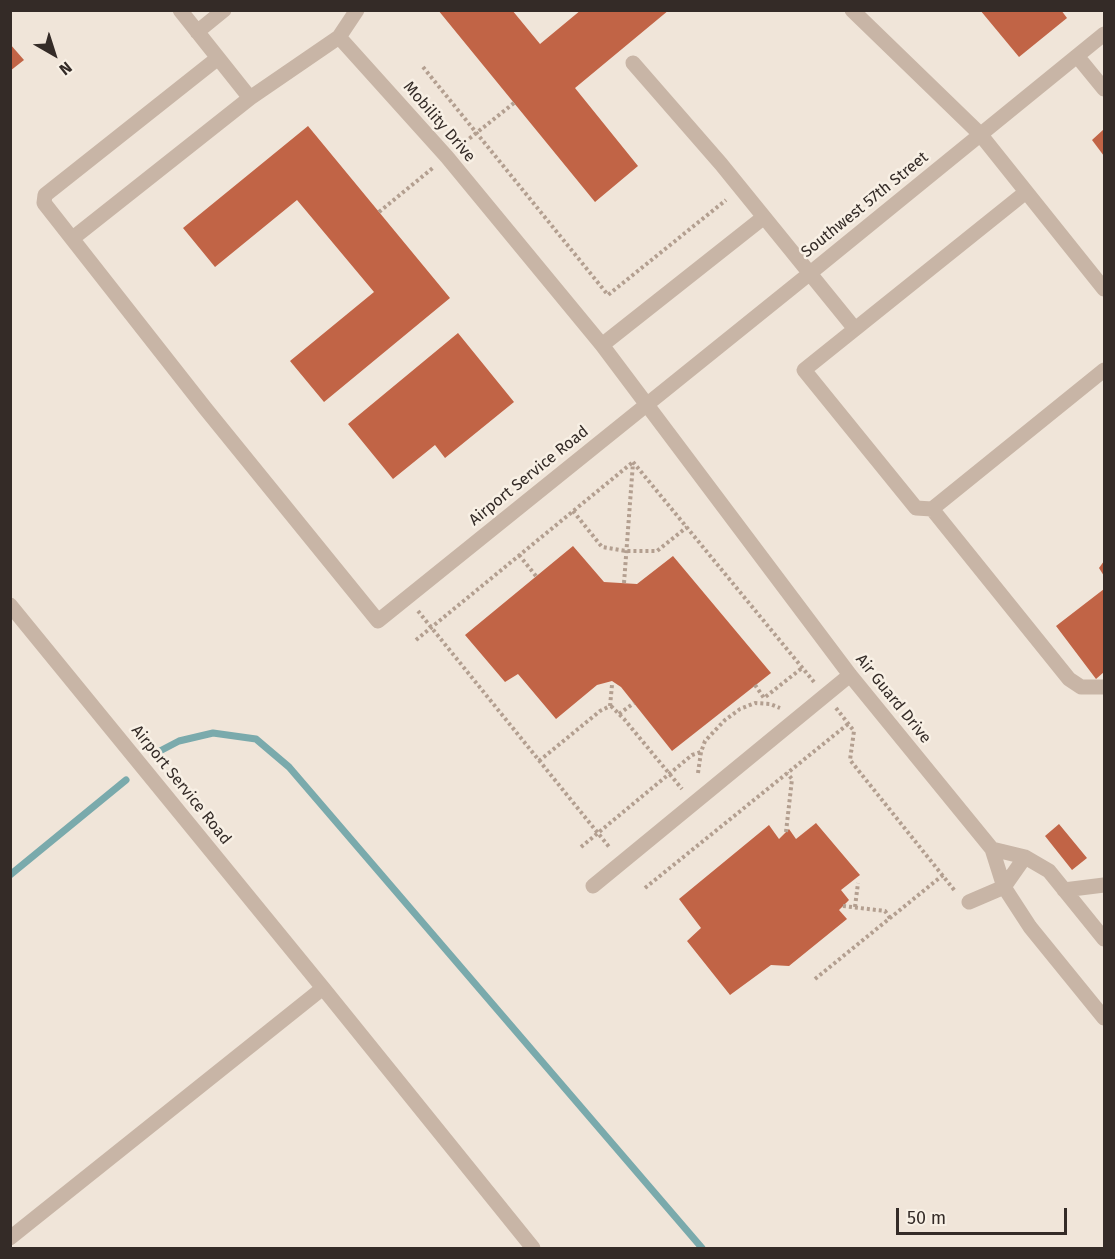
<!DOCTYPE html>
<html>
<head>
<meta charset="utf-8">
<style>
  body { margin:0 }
  #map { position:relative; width:1115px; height:1259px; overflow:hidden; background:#f0e5d9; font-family:"Fira Sans",sans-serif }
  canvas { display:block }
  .frame { position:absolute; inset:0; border:12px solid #342b27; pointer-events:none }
  .north { position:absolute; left:24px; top:24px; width:60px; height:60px; -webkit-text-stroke:4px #f8f0e5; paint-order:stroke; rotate:141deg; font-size:16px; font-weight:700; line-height:24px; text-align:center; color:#342b27 }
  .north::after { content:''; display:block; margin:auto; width:21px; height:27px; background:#342b27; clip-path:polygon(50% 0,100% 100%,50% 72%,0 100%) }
  .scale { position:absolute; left:896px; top:1208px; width:171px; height:27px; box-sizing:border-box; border:3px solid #342b27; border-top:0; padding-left:8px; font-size:18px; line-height:21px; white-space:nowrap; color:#342b27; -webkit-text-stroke:4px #f8f0e5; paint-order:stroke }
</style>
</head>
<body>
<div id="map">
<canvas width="1115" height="1259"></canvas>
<div class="frame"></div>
<div class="north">N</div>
<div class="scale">50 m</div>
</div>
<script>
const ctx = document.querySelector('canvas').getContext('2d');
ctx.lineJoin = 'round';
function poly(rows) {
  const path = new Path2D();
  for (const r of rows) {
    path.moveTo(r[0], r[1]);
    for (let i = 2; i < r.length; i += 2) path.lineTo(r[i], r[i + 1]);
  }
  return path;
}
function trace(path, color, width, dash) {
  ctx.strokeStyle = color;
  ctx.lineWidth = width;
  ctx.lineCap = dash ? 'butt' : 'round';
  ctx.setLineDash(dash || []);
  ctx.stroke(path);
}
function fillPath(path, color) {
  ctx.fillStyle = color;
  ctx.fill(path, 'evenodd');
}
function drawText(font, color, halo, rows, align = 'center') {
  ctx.font = font + ' "Fira Sans",sans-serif';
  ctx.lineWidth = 5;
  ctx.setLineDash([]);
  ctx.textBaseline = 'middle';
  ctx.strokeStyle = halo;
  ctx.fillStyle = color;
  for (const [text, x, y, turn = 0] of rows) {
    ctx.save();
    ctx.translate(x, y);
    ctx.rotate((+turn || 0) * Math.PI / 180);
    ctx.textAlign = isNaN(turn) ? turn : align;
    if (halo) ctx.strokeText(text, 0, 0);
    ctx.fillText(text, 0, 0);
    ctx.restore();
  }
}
const stream = poly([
  [158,752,179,741,213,733,256,739,289,767,702,1248],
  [10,875,126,780]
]);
const building = poly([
  [438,10,512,10,540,44,581,10,669,10,575,88,638,166,595,202],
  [980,10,1061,10,1067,18,1019,57],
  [10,44,24,60,10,71],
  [308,126,450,298,324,402,290,361,374,292,297,200,215,267,183,228],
  [1104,129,1104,156,1092,140],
  [458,333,514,402,445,458,435,445,393,479,348,424],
  [573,546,604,582,637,584,673,556,771,673,672,751,621,687,612,681,597,685,556,719,518,674,505,682,465,635],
  [1104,561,1104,576,1099,568],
  [1104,589,1104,672,1096,679,1056,626],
  [816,823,860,875,841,890,849,900,839,910,847,919,789,966,771,965,730,995,687,941,701,928,679,899,769,825,779,839,789,829,796,839],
  [1059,824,1087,858,1072,870,1045,836]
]);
const path = poly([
  [423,67,608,295,726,200],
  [460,146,514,103],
  [379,212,434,167],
  [633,462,814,682],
  [573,511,602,547,626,551,657,551,687,527],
  [519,555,536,576],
  [624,583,633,463],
  [418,611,610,848],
  [416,640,633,462],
  [755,685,764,698,802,668],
  [611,706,624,719,682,789],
  [836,708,854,731,850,760,955,891],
  [619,714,634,703],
  [539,761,600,711,610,706,612,685],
  [698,773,701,752,705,741,725,720,740,709,755,703,770,704,780,708],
  [786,832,792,779,787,773],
  [581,847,692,755,701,752],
  [645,888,848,724],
  [843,906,885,911,890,918],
  [855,907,858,883],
  [815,979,943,875]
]);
const minor = poly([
  [180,10,250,98,339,37,447,157,602,345,850,675,992,849,1004,887,1030,927,1104,1018],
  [852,10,980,134,1104,289],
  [197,32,224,10],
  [339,37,357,10],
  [1077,56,1104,89],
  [218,58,45,195,44,203,205,408,378,621,809,274,1104,34],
  [633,63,721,164,855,329],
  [1026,192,804,370,916,508,932,509,1104,370],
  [73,238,250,98],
  [602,345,764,217],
  [932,509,1069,679,1081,687,1104,687],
  [10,605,323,988],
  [992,849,1025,857,1049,871,1104,939],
  [593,886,850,675],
  [1064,890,1104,885],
  [969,902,1004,887,1025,857],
  [10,1238,323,988,533,1248]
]);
const streetNames = [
  ["Mobility Drive",439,122,49],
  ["Southwest 57th Street",865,205,-39],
  ["Airport Service Road",529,476,-39],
  ["Air Guard Drive",893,699,51],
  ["Airport Service Road",181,785,51]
];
trace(stream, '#7aaaac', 7);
fillPath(building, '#c16446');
trace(path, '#b39f90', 4, [3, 3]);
trace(minor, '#c8b5a6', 15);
drawText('16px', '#342b27', '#f8f0e5', streetNames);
</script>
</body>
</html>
